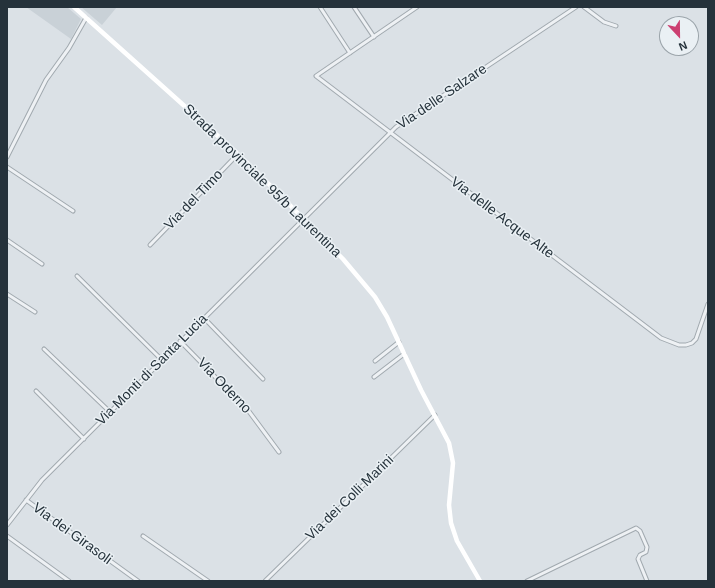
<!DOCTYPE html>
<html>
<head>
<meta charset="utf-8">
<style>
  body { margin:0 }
  #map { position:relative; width:715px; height:588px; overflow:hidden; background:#dbe1e6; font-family:Arial,sans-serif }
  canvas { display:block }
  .frame { position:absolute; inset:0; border:8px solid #25323b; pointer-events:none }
  .north { position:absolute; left:659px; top:16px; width:40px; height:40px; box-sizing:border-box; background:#eaf0f4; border:1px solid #9ba4aa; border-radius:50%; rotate:158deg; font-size:11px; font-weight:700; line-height:16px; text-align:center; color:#25323b }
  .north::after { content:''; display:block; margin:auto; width:14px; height:18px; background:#cc3f71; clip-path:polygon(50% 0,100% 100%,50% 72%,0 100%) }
</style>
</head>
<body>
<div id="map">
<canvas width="715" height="588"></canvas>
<div class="frame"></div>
<div class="north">N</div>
</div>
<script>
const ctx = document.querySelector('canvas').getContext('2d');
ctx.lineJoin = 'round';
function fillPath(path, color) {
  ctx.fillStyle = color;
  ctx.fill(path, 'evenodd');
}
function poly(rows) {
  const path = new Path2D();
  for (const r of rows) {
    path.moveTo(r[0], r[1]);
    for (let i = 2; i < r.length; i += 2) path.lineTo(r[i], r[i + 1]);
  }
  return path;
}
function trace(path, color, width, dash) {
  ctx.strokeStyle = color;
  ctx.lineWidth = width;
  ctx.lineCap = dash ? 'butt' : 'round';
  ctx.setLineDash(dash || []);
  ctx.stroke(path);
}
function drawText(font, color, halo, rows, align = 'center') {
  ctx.font = font + ' Arial,sans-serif';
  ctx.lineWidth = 3;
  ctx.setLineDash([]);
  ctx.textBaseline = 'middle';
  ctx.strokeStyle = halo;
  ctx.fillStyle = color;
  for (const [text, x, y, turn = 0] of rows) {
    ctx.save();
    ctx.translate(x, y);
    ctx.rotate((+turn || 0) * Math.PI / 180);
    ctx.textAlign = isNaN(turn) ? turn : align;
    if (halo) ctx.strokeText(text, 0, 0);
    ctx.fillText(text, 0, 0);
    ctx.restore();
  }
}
const built = poly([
  [26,7,67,7,81,19,71,39],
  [81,7,117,7,102,25]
]);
const street = poly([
  [320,7,350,53],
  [354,7,374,37],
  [417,7,316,76,661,338,679,345,686,345,692,343,696,339,708,304],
  [584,7,604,22,616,26],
  [7,157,46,80,69,48,86,18],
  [7,167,73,211],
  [7,240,42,264],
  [150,245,238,154],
  [77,276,162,360],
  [7,294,35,312],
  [204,318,263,379],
  [180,341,226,388,242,402,279,452],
  [44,349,110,412],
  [375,361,399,342],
  [374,377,404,354],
  [36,391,84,439],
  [26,500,138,581],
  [7,525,42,480,396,127,576,7],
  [7,536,69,581],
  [143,536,208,581],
  [265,581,435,415],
  [527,581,636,528,640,531,647,547,646,552,640,555,638,559,647,581]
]);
const secondary = poly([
  [74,7,238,154,279,194,343,259,375,297,387,317,421,390,449,443,453,463,449,505,451,523,457,541,480,581]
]);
const streetNames = [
  ["Via delle Salzare",442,97,-34],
  ["Strada provinciale 95/b Laurentina",262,181,44],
  ["Via del Timo",194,200,-46],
  ["Via delle Acque Alte",502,218,37],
  ["Via Monti di Santa Lucia",152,370,-45],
  ["Via Oderno",224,386,46],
  ["Via dei Colli Marini",350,498,-44],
  ["Via dei Girasoli",72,534,36]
];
fillPath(built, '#c9d1d7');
trace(street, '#a1a9af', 5);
trace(street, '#eef1f4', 3);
trace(secondary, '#fff', 4.5);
drawText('14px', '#25323b', '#eaf0f4', streetNames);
</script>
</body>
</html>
